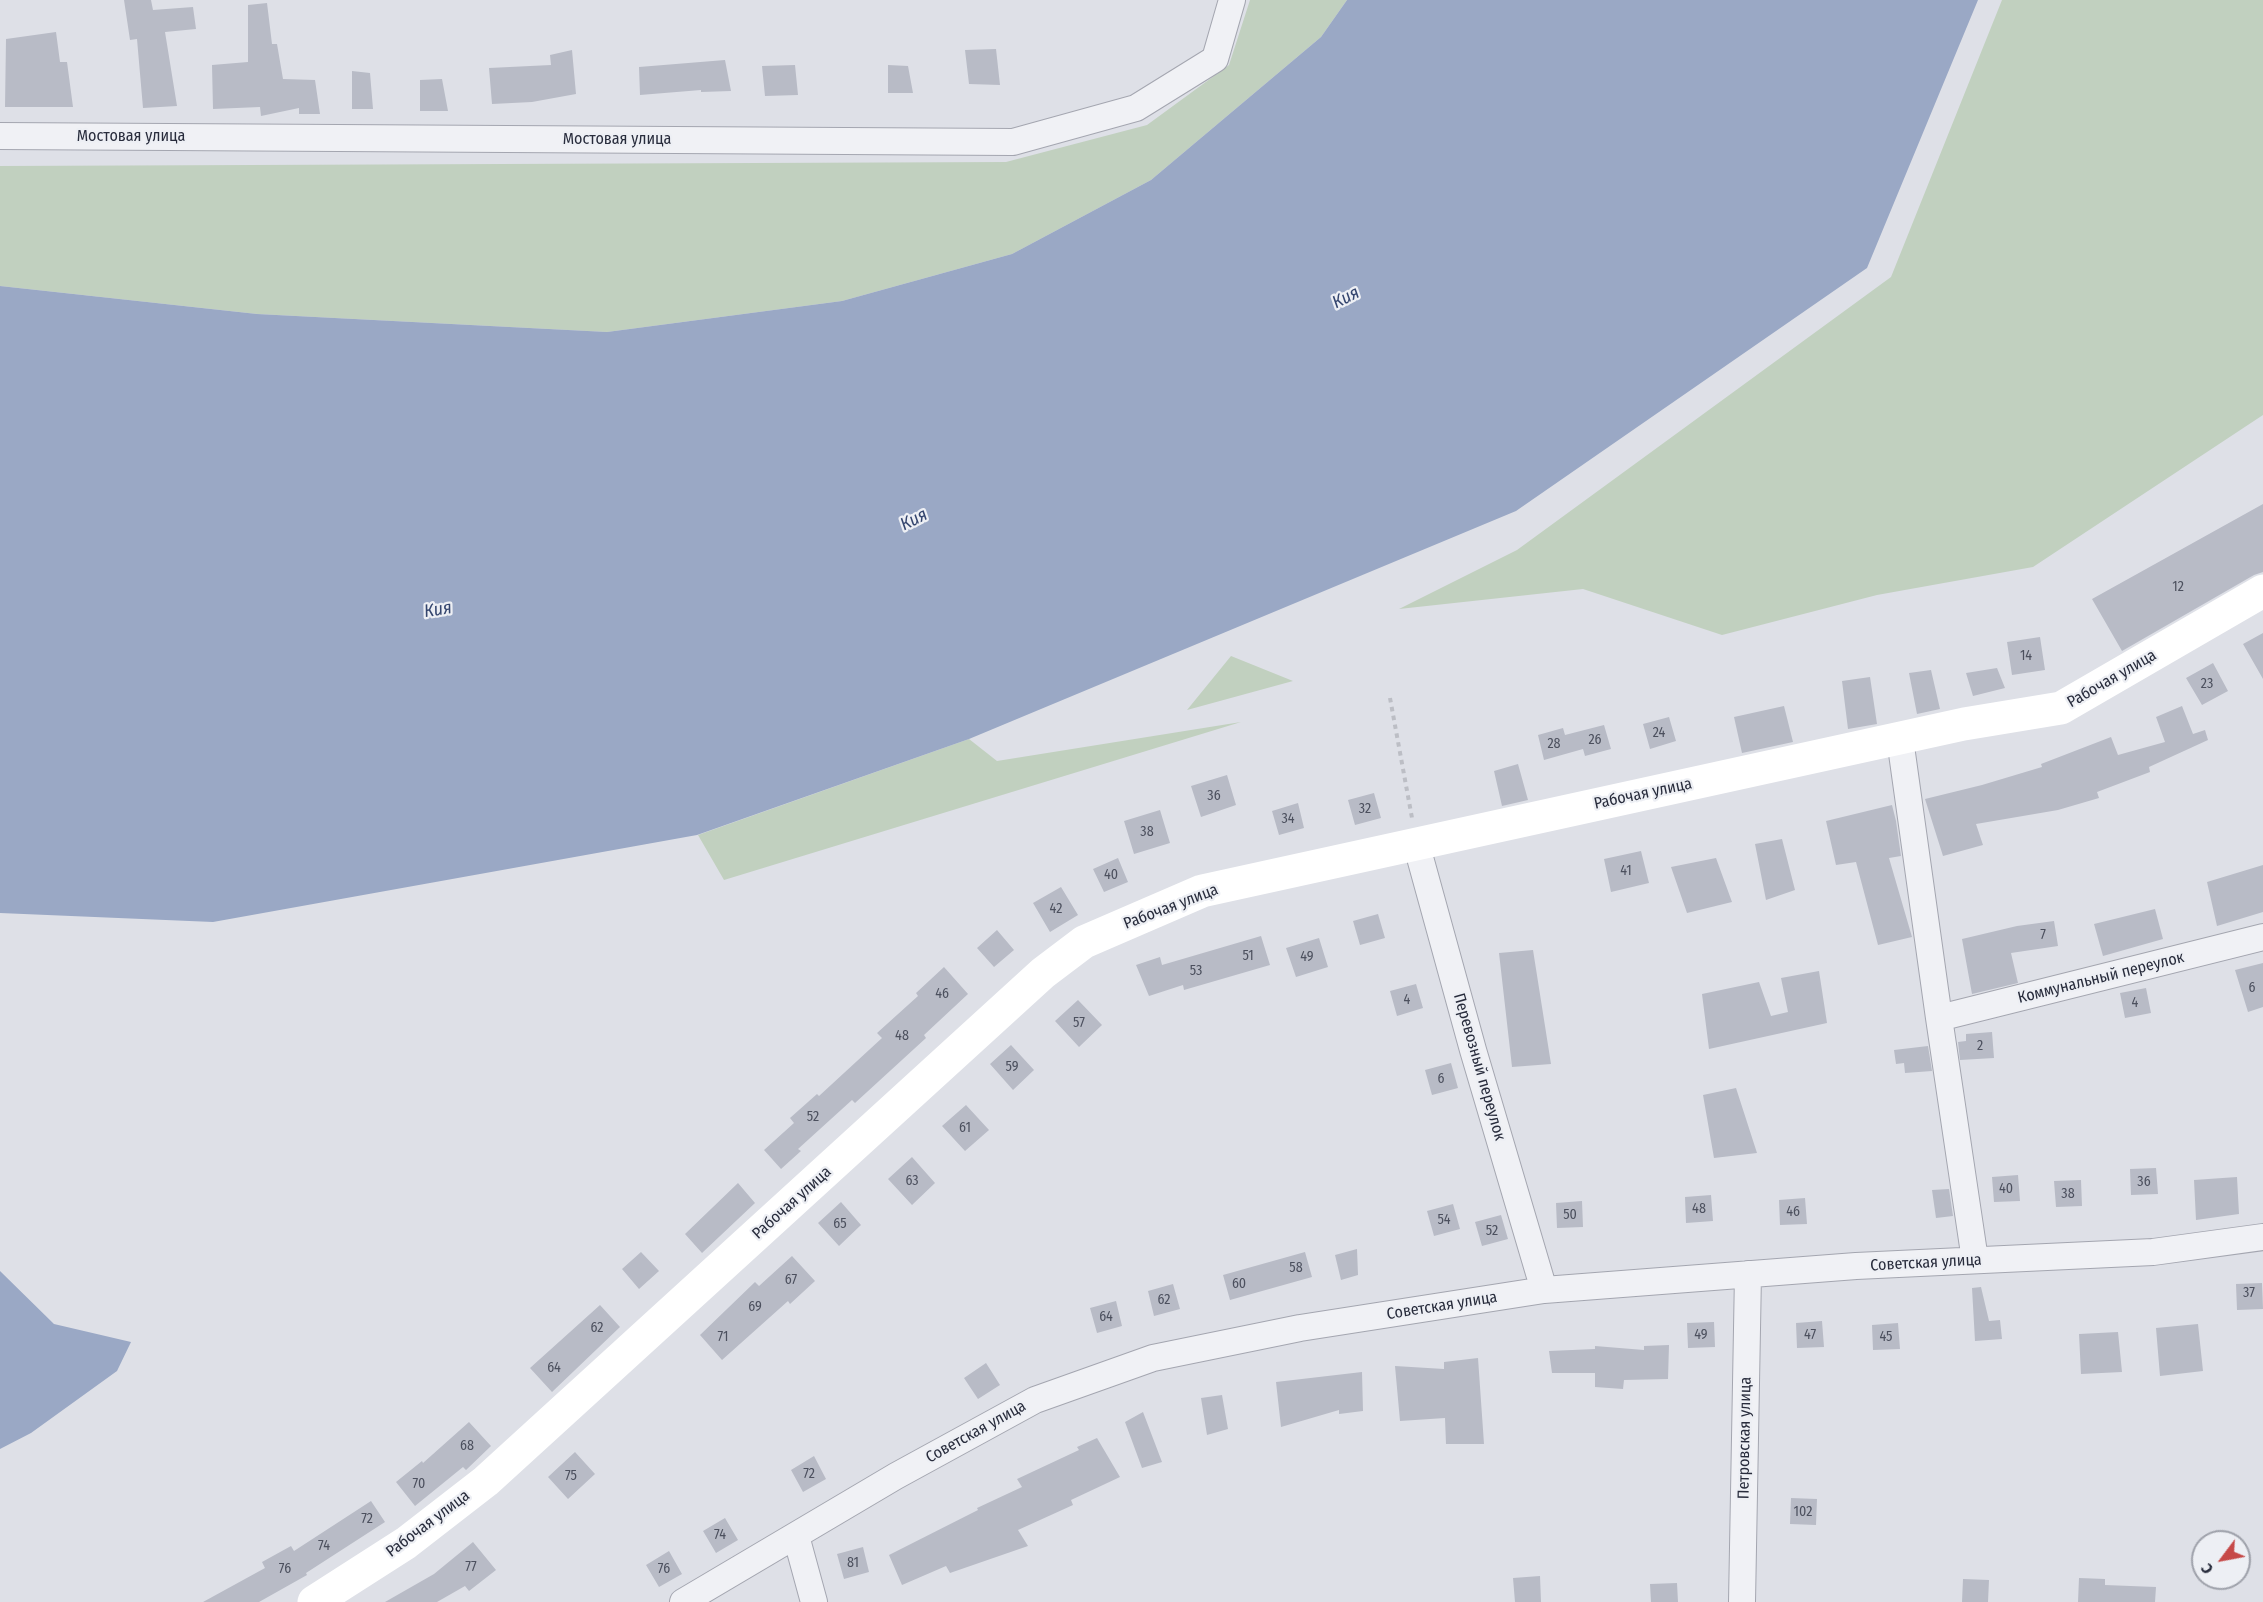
<!DOCTYPE html>
<html>
<head>
<meta charset="utf-8">
<style>
  body { margin:0 }
  #map { position:relative; width:2263px; height:1602px; overflow:hidden; background:#dee0e7; font-family:"Fira Sans Condensed",sans-serif }
  canvas { display:block }
  .north { position:absolute; left:2191px; top:1530px; width:60px; height:60px; box-sizing:border-box; background:#edeff4; border:2px solid #9ea1aa; border-radius:50%; rotate:238deg; font-size:16px; font-weight:700; line-height:24px; text-align:center; color:#282c3c }
  .north::after { content:''; display:block; margin:auto; width:21px; height:27px; background:#c64948; clip-path:polygon(50% 0,100% 100%,50% 72%,0 100%) }
</style>
</head>
<body>
<div id="map">
<canvas width="2263" height="1602"></canvas>
<div class="north">С</div>
</div>
<script>
const ctx = document.querySelector('canvas').getContext('2d');
ctx.lineJoin = 'round';
function fillPath(path, color) {
  ctx.fillStyle = color;
  ctx.fill(path, 'evenodd');
}
function poly(rows) {
  const path = new Path2D();
  for (const r of rows) {
    path.moveTo(r[0], r[1]);
    for (let i = 2; i < r.length; i += 2) path.lineTo(r[i], r[i + 1]);
  }
  return path;
}
function trace(path, color, width, dash) {
  ctx.strokeStyle = color;
  ctx.lineWidth = width;
  ctx.lineCap = dash ? 'butt' : 'round';
  ctx.setLineDash(dash || []);
  ctx.stroke(path);
}
function drawText(font, color, halo, rows, align = 'center') {
  ctx.font = font + ' "Fira Sans Condensed",sans-serif';
  ctx.lineWidth = 4.5;
  ctx.setLineDash([]);
  ctx.textBaseline = 'middle';
  ctx.strokeStyle = halo;
  ctx.fillStyle = color;
  for (const [text, x, y, turn = 0] of rows) {
    ctx.save();
    ctx.translate(x, y);
    ctx.rotate((+turn || 0) * Math.PI / 180);
    ctx.textAlign = isNaN(turn) ? turn : align;
    if (halo) ctx.strokeText(text, 0, 0);
    ctx.fillText(text, 0, 0);
    ctx.restore();
  }
}
const green = poly([
  [1250,0,1347,0,1321,37,1151,180,1012,254,842,301,607,332,257,314,0,286,0,166,1006,162,1147,125,1229,65],
  [2002,0,2263,0,2263,415,2033,567,1877,595,1722,635,1583,589,1399,609,1517,550,1891,277],
  [1231,656,1293,681,1187,710],
  [1241,722,724,880,698,835,969,739,997,761]
]);
const water = poly([
  [1347,0,1978,0,1867,268,1516,511,969,739,697,835,213,922,0,913,0,286,257,314,607,332,842,301,1012,254,1151,180,1321,37],
  [0,1271,54,1324,131,1342,117,1371,31,1433,0,1449]
]);
const building = poly([
  [124,0,151,0,153,10,193,7,196,29,165,32,177,106,143,108,137,39,130,40],
  [267,3,272,44,277,44,283,79,315,80,320,114,299,114,299,108,261,116,260,107,213,109,212,65,248,62,248,5],
  [56,32,60,62,67,62,73,107,5,107,6,39],
  [996,49,1000,85,969,84,965,50],
  [572,50,576,94,532,102,492,104,489,68,551,65,550,55],
  [725,60,731,91,701,92,701,90,640,95,639,67],
  [795,65,798,95,765,96,762,66],
  [888,65,908,66,913,93,888,93],
  [352,71,370,73,373,109,352,109],
  [442,79,448,111,420,111,420,80],
  [2263,504,2263,572,2254,575,2122,651,2092,599],
  [2263,633,2263,679,2243,644],
  [2040,637,2045,670,2012,675,2007,642],
  [2213,663,2228,691,2202,705,2186,678],
  [1997,668,2005,688,1973,696,1966,673],
  [1931,670,1940,709,1917,714,1909,673],
  [1870,677,1877,724,1848,729,1842,681],
  [1784,706,1793,742,1742,753,1734,717],
  [2182,706,2193,734,2205,730,2208,740,2149,767,2150,772,2097,792,2099,798,2058,810,1976,824,1983,845,1943,856,1925,799,1982,785,2042,767,2041,764,2111,737,2118,755,2165,742,2156,717],
  [1669,717,1676,741,1650,749,1643,724],
  [1604,725,1611,749,1585,756,1583,749,1544,760,1538,735,1563,728,1565,735],
  [1518,764,1528,800,1502,806,1494,771],
  [1227,775,1236,805,1201,817,1191,786],
  [1374,793,1381,818,1355,825,1348,800],
  [1298,803,1304,828,1279,835,1272,811],
  [1892,805,1896,821,1901,856,1889,858,1912,937,1878,945,1856,862,1836,865,1826,821],
  [1160,810,1170,843,1134,854,1124,821],
  [1782,839,1795,890,1766,900,1755,844],
  [1641,851,1649,883,1611,892,1604,859],
  [1118,858,1128,882,1104,892,1093,869],
  [1716,858,1732,902,1687,913,1671,867],
  [2263,865,2263,912,2217,926,2207,882],
  [1061,887,1078,915,1050,932,1033,903],
  [2155,909,2163,939,2103,956,2094,924],
  [1378,914,1385,938,1360,945,1353,921],
  [2054,921,2058,946,2011,953,2018,983,1972,994,1962,939,2017,926],
  [997,930,1014,950,994,967,977,948],
  [1261,936,1270,965,1184,990,1183,985,1149,996,1136,965,1160,957,1162,965],
  [1319,938,1328,967,1296,977,1286,948],
  [1533,950,1551,1064,1512,1067,1499,953],
  [2263,963,2263,1007,2248,1012,2235,970],
  [944,967,968,994,924,1035,926,1038,855,1103,852,1100,798,1149,801,1151,781,1169,764,1150,794,1123,790,1118,817,1094,819,1096,882,1038,877,1033,918,996,916,993],
  [1819,971,1827,1023,1709,1049,1702,994,1759,982,1771,1016,1788,1012,1781,978],
  [1416,984,1423,1008,1397,1016,1390,991],
  [2146,988,2151,1013,2125,1018,2120,993],
  [1078,1000,1102,1025,1079,1047,1055,1021],
  [1992,1032,1994,1058,1960,1060,1958,1042,1966,1041,1966,1034],
  [1011,1045,1034,1070,1013,1090,990,1064],
  [1928,1046,1932,1071,1905,1073,1904,1063,1896,1064,1894,1050],
  [1451,1063,1458,1088,1432,1095,1425,1070],
  [1736,1088,1757,1153,1714,1158,1703,1095],
  [966,1105,989,1130,965,1151,942,1126],
  [912,1157,935,1183,912,1205,888,1179],
  [2156,1168,2158,1194,2131,1195,2130,1169],
  [2018,1175,2020,1201,1994,1202,1992,1177],
  [2237,1177,2239,1214,2196,1220,2194,1180],
  [2081,1180,2082,1206,2056,1207,2054,1181],
  [738,1183,755,1203,702,1253,685,1234],
  [1949,1189,1953,1216,1936,1218,1932,1190],
  [1711,1195,1713,1221,1686,1223,1685,1197],
  [1805,1198,1807,1224,1780,1225,1779,1200],
  [1582,1201,1583,1227,1557,1228,1556,1203],
  [841,1202,861,1225,839,1246,818,1223],
  [1453,1204,1460,1229,1434,1236,1427,1211],
  [1501,1215,1508,1239,1482,1246,1475,1222],
  [1357,1249,1358,1275,1341,1280,1335,1255],
  [641,1252,659,1271,639,1289,622,1269],
  [1305,1252,1312,1277,1230,1300,1223,1275],
  [792,1256,815,1281,790,1304,788,1301,722,1360,700,1335,755,1282,759,1286],
  [2262,1283,2263,1309,2237,1310,2236,1284],
  [1173,1284,1180,1309,1154,1316,1148,1291],
  [1981,1287,1989,1321,2000,1320,2002,1339,1975,1341,1972,1288],
  [1116,1301,1122,1326,1097,1333,1090,1308],
  [600,1305,620,1327,552,1392,530,1368],
  [1822,1321,1824,1347,1797,1348,1796,1323],
  [1714,1322,1715,1347,1688,1348,1687,1323],
  [1898,1323,1900,1349,1873,1350,1872,1325],
  [2198,1324,2203,1371,2160,1376,2156,1328],
  [2118,1332,2122,1372,2081,1374,2079,1334],
  [1669,1345,1668,1379,1624,1380,1623,1389,1595,1387,1595,1373,1552,1373,1549,1351,1595,1349,1595,1346,1644,1350,1644,1346],
  [1478,1358,1484,1444,1446,1444,1445,1418,1400,1421,1395,1366,1444,1369,1444,1362],
  [986,1363,1000,1385,978,1399,964,1378],
  [1362,1372,1363,1411,1339,1414,1339,1410,1281,1427,1276,1382],
  [1222,1395,1228,1429,1207,1435,1201,1398],
  [1143,1412,1162,1462,1142,1468,1125,1422],
  [469,1422,491,1446,466,1470,463,1467,415,1506,396,1482,422,1461,423,1463],
  [1097,1438,1120,1477,1071,1500,1073,1505,1018,1530,1028,1546,950,1573,946,1566,902,1585,889,1555,978,1510,977,1508,1022,1487,1017,1479,1079,1450,1077,1447],
  [575,1452,595,1474,568,1499,548,1477],
  [814,1456,826,1479,803,1492,791,1470],
  [1791,1498,1817,1499,1816,1525,1790,1524],
  [371,1501,385,1522,306,1573,307,1575,259,1602,203,1602,265,1568,262,1562,291,1546,294,1551],
  [725,1518,738,1540,716,1553,703,1531],
  [473,1542,496,1570,469,1591,465,1586,437,1602,385,1602,434,1574],
  [863,1547,869,1572,844,1579,837,1554],
  [669,1551,682,1574,659,1587,646,1565],
  [1540,1576,1541,1602,1515,1602,1513,1578],
  [2079,1578,2105,1579,2105,1585,2156,1587,2155,1602,2078,1602],
  [1963,1579,1989,1580,1988,1602,1962,1602],
  [1677,1583,1678,1602,1651,1602,1650,1584]
]);
const path = poly([
  [1390,698,1412,818]
]);
const minor = poly([
  [0,136,1013,142,1136,108,1215,59,1232,0],
  [1900,739,1939,1018,1975,1260],
  [1416,843,1473,1050,1544,1290],
  [1939,1018,2263,937],
  [796,1536,814,1602],
  [683,1602,896,1476,1035,1400,1153,1358,1300,1328,1544,1290,1856,1266,2153,1252,2263,1237],
  [1742,1602,1748,1274]
]);
const secondary = poly([
  [314,1602,406,1543,486,1481,1043,973,1084,942,1202,891,1964,724,2061,708,2263,591]
]);
const numberNames = [
  ["12",2178,587],
  ["14",2026,656],
  ["23",2207,684],
  ["24",1659,733],
  ["26",1595,740],
  ["28",1554,744],
  ["36",1214,796],
  ["32",1365,809],
  ["34",1288,819],
  ["38",1147,832],
  ["41",1626,871],
  ["40",1111,875],
  ["42",1056,909],
  ["7",2043,935],
  ["51",1248,956],
  ["49",1307,957],
  ["53",1196,971],
  ["6",2252,988],
  ["46",942,994],
  ["4",1407,1000],
  ["4",2135,1003],
  ["57",1079,1023],
  ["48",902,1036],
  ["2",1980,1046],
  ["59",1012,1067],
  ["6",1441,1079],
  ["52",813,1117],
  ["61",965,1128],
  ["63",912,1181],
  ["36",2144,1182],
  ["40",2006,1189],
  ["38",2068,1194],
  ["48",1699,1209],
  ["46",1793,1212],
  ["50",1570,1215],
  ["54",1444,1220],
  ["65",840,1224],
  ["52",1492,1231],
  ["58",1296,1268],
  ["67",791,1280],
  ["60",1239,1284],
  ["37",2249,1293],
  ["62",1164,1300],
  ["69",755,1307],
  ["64",1106,1317],
  ["62",597,1328],
  ["49",1701,1335],
  ["47",1810,1335],
  ["71",723,1337],
  ["45",1886,1337],
  ["64",554,1368],
  ["68",467,1446],
  ["72",809,1474],
  ["75",571,1476],
  ["70",419,1484],
  ["102",1803,1512],
  ["72",367,1519],
  ["74",720,1535],
  ["74",324,1546],
  ["81",853,1563],
  ["77",471,1567],
  ["76",285,1569],
  ["76",664,1569]
];
const streetNames = [
  ["Мостовая улица",131,137],
  ["Мостовая улица",617,140],
  ["Рабочая улица",2112,679,-30],
  ["Рабочая улица",1643,794,-12],
  ["Рабочая улица",1171,907,-21],
  ["Коммунальный переулок",2101,978,-14],
  ["Перевозный переулок",1479,1067,74],
  ["Рабочая улица",792,1203,-42],
  ["Советская улица",1926,1263,-3],
  ["Советская улица",1442,1306,-9],
  ["Советская улица",976,1432,-29],
  ["Петровская улица",1745,1438,-89],
  ["Рабочая улица",428,1524,-37]
];
const waterNames = [
  ["Кия",1346,298,-27],
  ["Кия",914,520,-27],
  ["Кия",438,610,-9]
];
fillPath(green, '#c1d0bf');
fillPath(water, '#9aa8c5');
fillPath(building, '#b8bbc6');
trace(minor, '#a4a6b0', 28);
trace(path, '#bcbec5', 4, [4.5, 4.5]);
trace(minor, '#f0f1f5', 26);
trace(secondary, '#fff', 33);
drawText('14px', '#4c505e', null, numberNames);
drawText('16px', '#282c3c', '#edeff4', streetNames);
drawText('italic 18px', '#34456e', '#edeff4', waterNames);
</script>
</body>
</html>
